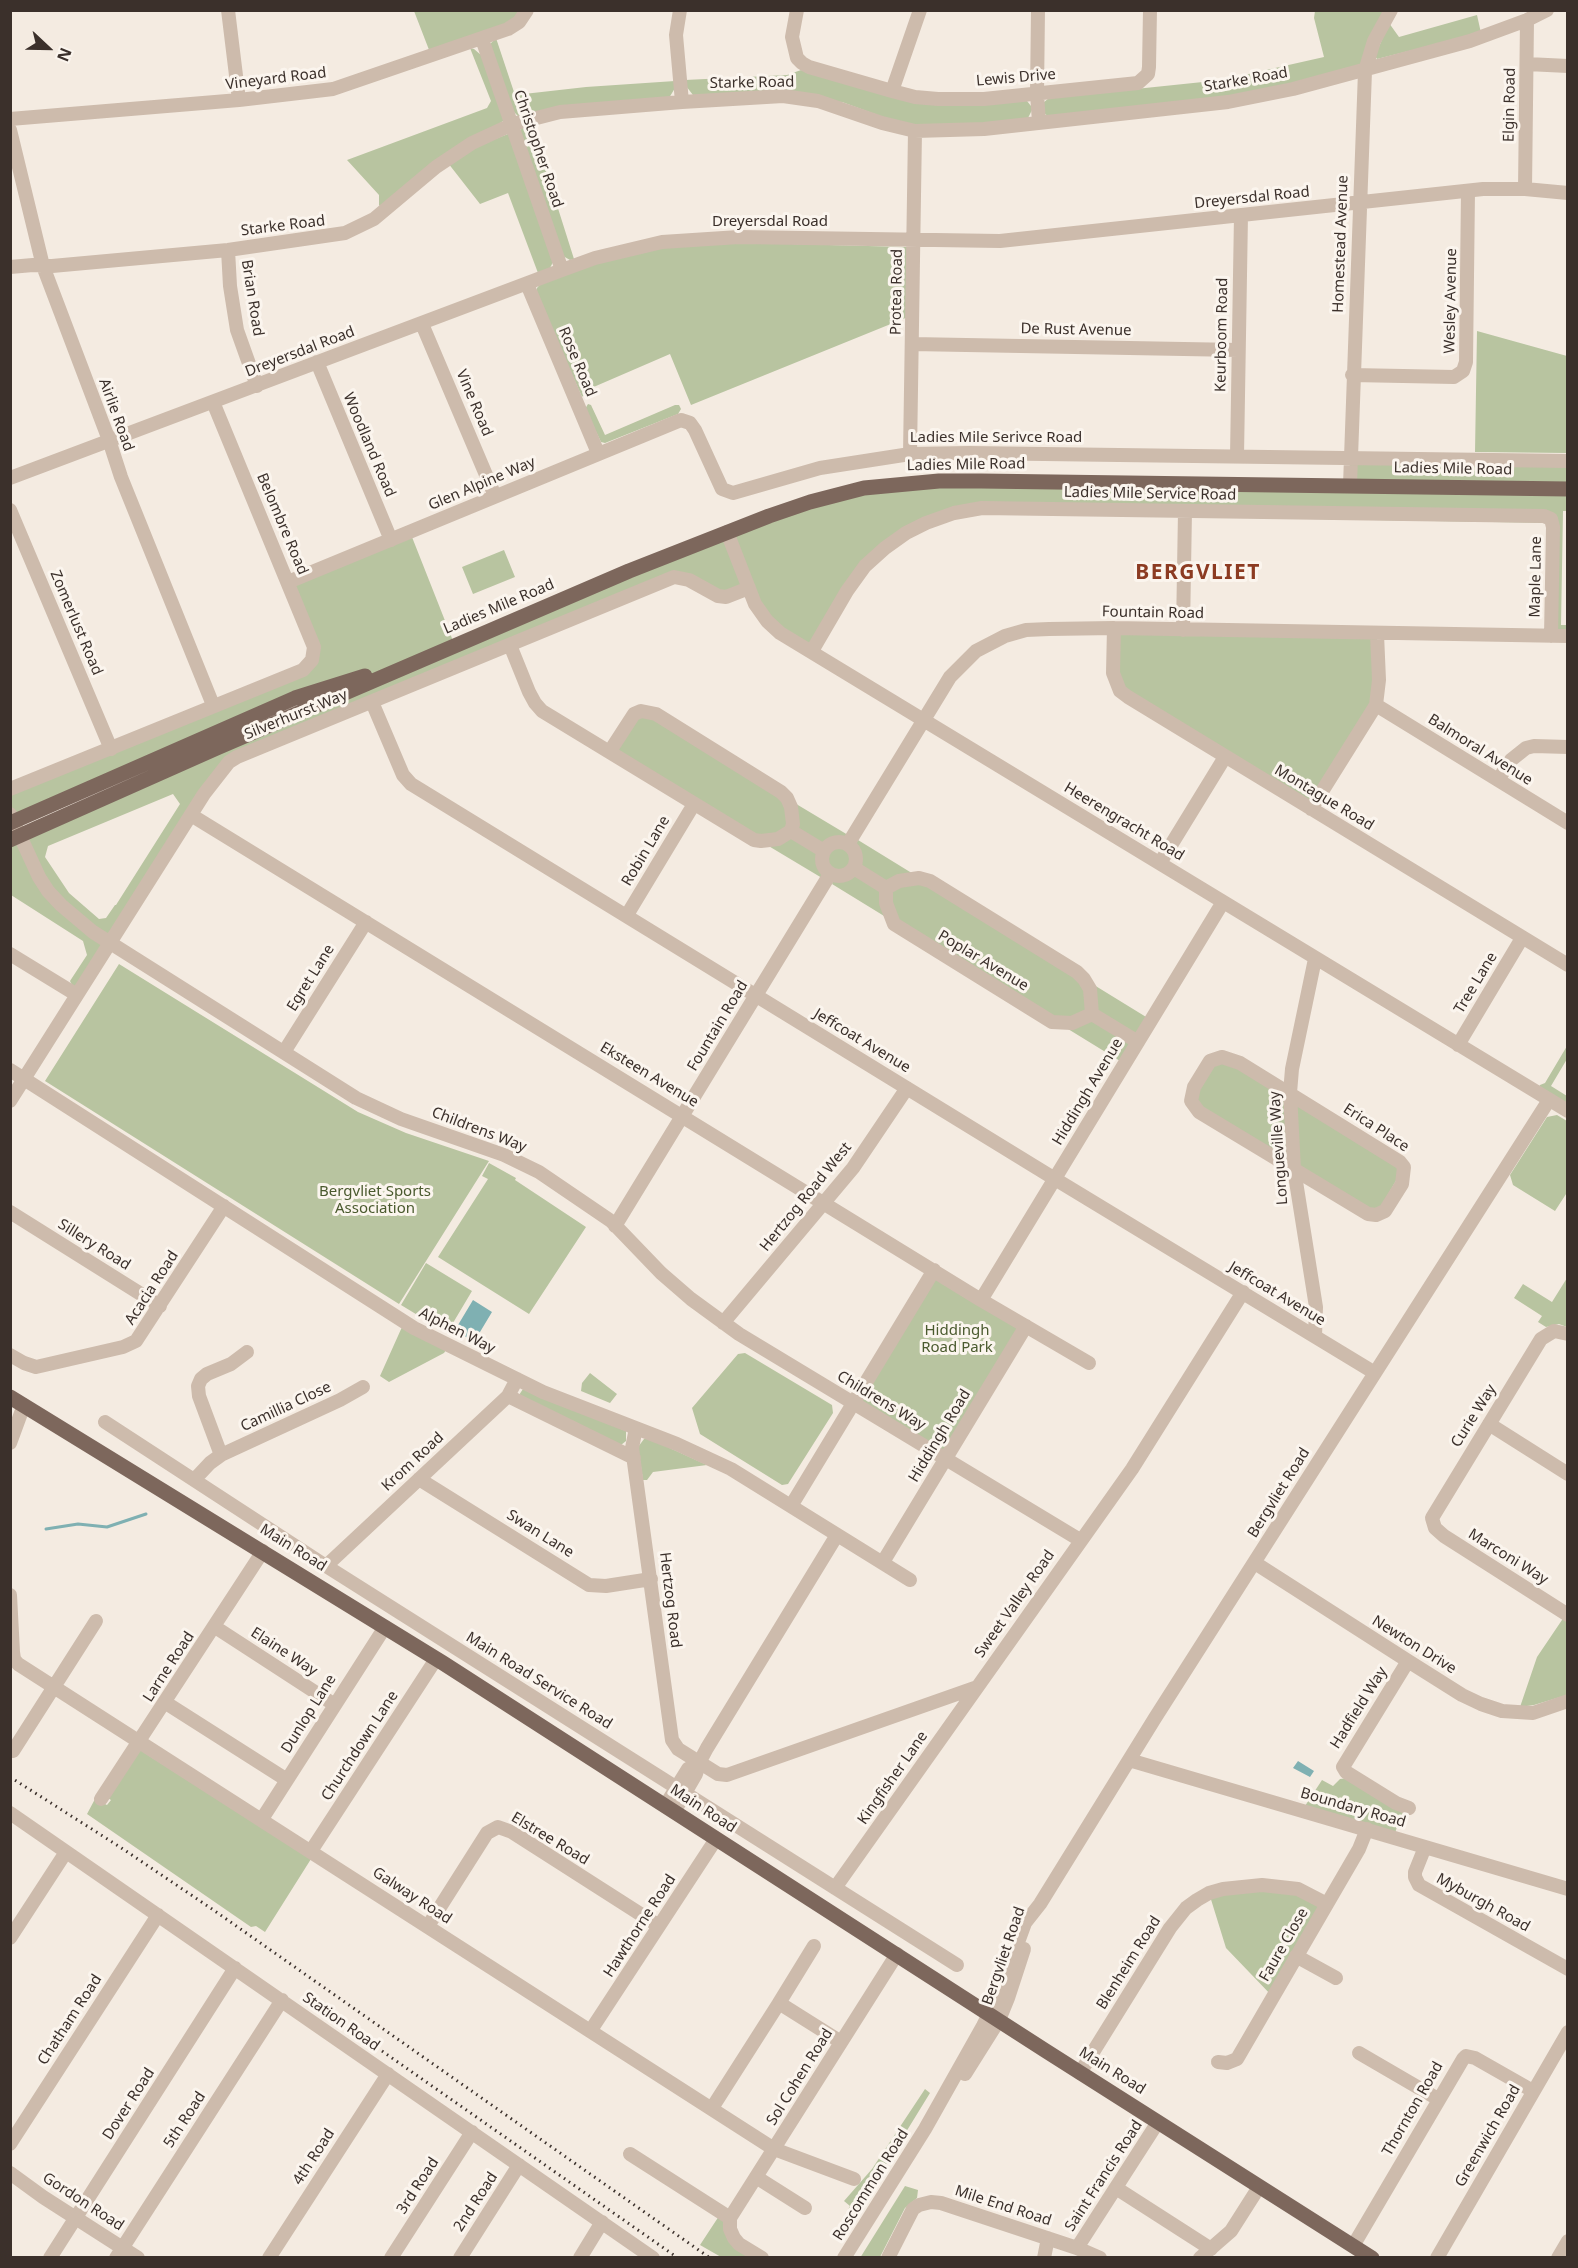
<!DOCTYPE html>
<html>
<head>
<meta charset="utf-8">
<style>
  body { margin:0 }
  #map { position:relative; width:1578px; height:2268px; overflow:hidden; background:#f4ebe1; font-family:"Noto Sans",sans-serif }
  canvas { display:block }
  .frame { position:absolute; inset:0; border:12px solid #3b302b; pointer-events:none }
  .north { position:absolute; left:18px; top:18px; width:60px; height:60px; -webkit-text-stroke:4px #fbf5ee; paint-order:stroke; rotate:112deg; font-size:16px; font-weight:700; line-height:24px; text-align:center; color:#3b302b }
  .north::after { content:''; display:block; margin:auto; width:21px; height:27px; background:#3b302b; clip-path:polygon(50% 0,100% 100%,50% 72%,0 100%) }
</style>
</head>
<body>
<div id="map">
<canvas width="1578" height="2268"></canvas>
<div class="frame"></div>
<div class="north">N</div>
</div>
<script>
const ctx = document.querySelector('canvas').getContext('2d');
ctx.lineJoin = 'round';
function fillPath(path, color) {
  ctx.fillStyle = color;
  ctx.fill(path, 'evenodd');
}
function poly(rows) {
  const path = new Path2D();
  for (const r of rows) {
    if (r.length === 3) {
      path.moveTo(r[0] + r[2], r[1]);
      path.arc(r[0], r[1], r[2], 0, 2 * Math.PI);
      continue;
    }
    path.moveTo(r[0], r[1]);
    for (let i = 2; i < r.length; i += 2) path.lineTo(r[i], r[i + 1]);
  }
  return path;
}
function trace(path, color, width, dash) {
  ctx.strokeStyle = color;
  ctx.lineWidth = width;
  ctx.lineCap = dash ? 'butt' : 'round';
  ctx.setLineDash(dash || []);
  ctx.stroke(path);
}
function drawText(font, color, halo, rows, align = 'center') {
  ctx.font = font + ' "Noto Sans",sans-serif';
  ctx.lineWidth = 6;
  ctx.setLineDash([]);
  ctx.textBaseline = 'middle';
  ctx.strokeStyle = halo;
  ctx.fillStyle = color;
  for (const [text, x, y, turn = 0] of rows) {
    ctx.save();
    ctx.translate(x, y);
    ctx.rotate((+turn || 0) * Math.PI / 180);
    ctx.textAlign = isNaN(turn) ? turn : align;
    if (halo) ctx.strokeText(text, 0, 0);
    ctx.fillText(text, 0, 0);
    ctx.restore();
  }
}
const green = poly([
  [414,11,526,11,520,20,431,55],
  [1315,11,1386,11,1361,64,1287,86,1233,96,1048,116,1045,114,1043,103,1049,98,1222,80,1324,57,1314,18],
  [1477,15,1481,33,1377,59,1375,56,1389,23,1399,37],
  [496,38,515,95,586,87,675,81,675,88,669,98,518,116,513,111,491,48,491,43],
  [470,48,474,49,481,55,504,117,503,121,381,208,379,205,379,195,347,160,487,108,491,101],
  [801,70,864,89,1027,101,1031,106,1032,110,1028,118,960,127,916,125,891,120,842,102,693,95,686,86,685,80,787,75],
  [531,123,574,259,570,260,563,256,520,131,522,128],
  [508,134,510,136,554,260,550,268,538,273,508,193,480,204,448,163,474,147],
  [751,243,907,247,908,317,691,405,670,354,589,389,582,397,537,296,537,288,542,282,577,269,661,247],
  [1477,331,1567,356,1567,453,1475,452],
  [588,404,591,405,605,435,675,405,679,405,681,409,678,414,605,443,601,442,585,409],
  [1350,457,1567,461,1567,511,1563,511,1561,625,1567,625,1567,636,1551,636,1553,523,954,513,885,548,812,651,780,633,749,588,731,595,682,577,229,762,77,995,70,981,87,955,83,941,11,895,10,840,217,748,348,680,11,823,11,789,312,660,288,582,410,532,455,646,571,596,864,488,1349,485],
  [173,794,180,804,116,905,115,905,106,918,99,919,69,893,45,857,48,846],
  [504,550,515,577,473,594,462,567],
  [1114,628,1377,634,1378,693,1311,809,1120,691],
  [641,711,848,835,853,848,858,840,1151,1020,1125,1064,832,884,836,876,822,878,610,751],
  [119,964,358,1112,406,1133,489,1161,399,1304,45,1081],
  [1567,1046,1567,1059,1551,1086,1567,1096,1567,1111,1536,1092,1540,1085,1545,1083],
  [1222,1057,1404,1167,1376,1215,1199,1112,1194,1087],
  [1557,1115,1567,1121,1568,1191,1555,1211,1513,1185,1510,1175,1547,1117],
  [489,1163,516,1178,515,1180,586,1227,529,1314,438,1257,488,1179,482,1176],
  [426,1263,472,1291,447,1333,401,1305],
  [934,1270,1026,1326,945,1459,854,1403],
  [1567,1278,1567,1327,1559,1324,1546,1327,1538,1322,1542,1316,1514,1298,1523,1284,1552,1302],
  [402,1327,446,1350,444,1353,389,1382,380,1376],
  [745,1353,832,1405,833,1413,788,1484,782,1485,700,1434,692,1408,738,1354],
  [590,1373,617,1394,610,1403,581,1391,582,1383],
  [523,1389,626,1431,626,1441,621,1445,519,1395],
  [644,1439,650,1439,707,1465,653,1472,647,1480,643,1480,638,1447],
  [1564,1617,1568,1619,1567,1695,1534,1705,1520,1707,1537,1657],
  [137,1748,311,1859,265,1932,256,1926,251,1927,87,1814,95,1799,107,1805,111,1800,106,1797],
  [1348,1778,1411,1813,1400,1818,1395,1833,1305,1806,1322,1780,1333,1786,1340,1779],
  [1262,1885,1327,1904,1273,1997,1226,1948,1209,1893],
  [925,2089,930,2093,855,2215,848,2210,850,2206,844,2201,872,2169],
  [905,2186,918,2190,917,2198,905,2208,880,2257,860,2258],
  [719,2216,751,2257,721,2257,700,2245]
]);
const water = poly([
  [473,1300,492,1312,474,1342,455,1330],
  [1298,1761,1314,1771,1310,1777,1293,1768]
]);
const stream = poly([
  [46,1529,78,1524,107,1527,146,1514]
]);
const minor = poly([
  [228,10,239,100],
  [680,10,676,35,682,102],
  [797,10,792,37,797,58,802,63,809,67,892,91,915,97,938,99,984,99,1138,83,1148,74,1149,67,1150,10],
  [1038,10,1037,94,1039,122],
  [482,39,562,270],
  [1527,64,1568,66],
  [892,91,920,10],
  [10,119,239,100,333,89,508,29,519,22,527,10],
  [10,130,43,266,109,440,121,477,213,705],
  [1525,189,1527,20],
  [228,250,230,286,237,330,257,386],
  [10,267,33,265,52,266,228,250,345,233,374,219,436,167,472,143,513,124,560,112,682,102,783,96,818,101,882,123,915,131,984,129,1228,102,1293,89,1470,41,1527,20,1547,10],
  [527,284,598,453],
  [422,324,495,496],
  [912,344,1238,350],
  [317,362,391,540],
  [1352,375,1454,377,1463,371,1466,362,1468,191],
  [910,454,915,131],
  [1237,456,1241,215],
  [10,478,562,270,595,258,662,242,739,237,1000,241,1483,189,1525,189,1568,193],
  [1350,485,1365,71,1374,41,1391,10],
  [10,510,111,749],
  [727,532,755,604,767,621,780,633,1568,1111],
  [288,582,681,420,690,423,695,430,722,489,733,493,820,468,910,454,969,453,1568,461],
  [1114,628,1113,673,1120,691,1128,697,1568,965],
  [1183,630,1185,511],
  [510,645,529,692,535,703,542,711,754,840,761,841,778,839,791,831,793,824,791,807,787,798,781,792,656,714,641,711,634,714,610,751],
  [812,651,847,591,865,566,885,548,906,533,926,523,954,513,982,508,1544,516,1551,519,1553,527,1551,636],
  [372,702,403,775,411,784,1055,1179,1375,1373],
  [1376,705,1568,823],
  [1498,780,1511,760,1526,748,1534,746,1568,747],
  [10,789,303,670,312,660,314,647,213,402],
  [1311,809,1376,705,1379,680,1377,634],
  [10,814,39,877,48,891,61,905,93,932,356,1098,401,1119,504,1155,539,1172,611,1221,661,1273,691,1299,739,1334,1080,1540],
  [191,815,981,1300,1089,1363],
  [791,831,824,851],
  [839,859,17],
  [848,844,950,677,976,651,1005,636,1026,630,1049,629,1114,628,1568,636],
  [1160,863,1225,757],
  [854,868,886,888],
  [919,878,930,881,1077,972,1084,979,1090,989,1092,1014,1072,1023,1052,1022,894,924,886,903,886,888,899,881,919,878],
  [627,915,694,804],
  [10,954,77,995],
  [1092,1014,1138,1042],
  [1458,1045,1522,938],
  [284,1052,366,922],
  [1222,1057,1240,1063,1400,1162,1404,1167,1402,1184,1385,1211,1376,1215,1368,1214,1199,1112,1191,1101,1194,1087,1210,1061,1222,1057],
  [10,1070,414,1328,543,1392,677,1444,731,1469,910,1580],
  [10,1101,204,794,229,762,237,757,674,577,689,580,718,596,726,597,749,588],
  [10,1212,160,1306],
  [615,1226,830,874],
  [981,1300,1223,902],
  [723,1323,853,1168,907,1088],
  [1568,1334,1554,1331,1541,1339,1432,1518,1435,1528,1444,1536,1568,1615],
  [1315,1336,1316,1307,1294,1169,1290,1093,1292,1069,1315,959],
  [10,1355,24,1363,36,1367,123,1347,136,1341,224,1206],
  [508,1396,634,1458],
  [105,1422,326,1566,957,1965],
  [1489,1424,1568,1474],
  [636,1428,632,1448,672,1740,678,1749,718,1774,727,1775,977,1687],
  [10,1443,24,1405],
  [221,1455,199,1396,198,1386,201,1379,207,1374,231,1364,247,1352],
  [419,1479,589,1585,606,1586,651,1579],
  [194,1480,210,1463,221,1455,340,1400,363,1387],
  [791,1506,934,1270],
  [883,1562,1026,1326],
  [1255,1563,1408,1661,1462,1695,1481,1704,1502,1711,1533,1713,1568,1701],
  [326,1566,508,1396,517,1379],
  [10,1595,13,1652,14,1659,18,1664,774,2149,854,2179],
  [215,1627,335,1705],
  [1408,1661,1343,1767,1346,1772,1396,1803,1409,1808],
  [166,1703,287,1780],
  [13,1751,96,1621],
  [1129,1760,1568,1889],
  [101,1799,263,1551],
  [665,1806,688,1769,699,1763],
  [674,1812,696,1774,699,1763,707,1748,837,1535],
  [10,1813,653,2258],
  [262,1819,385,1627],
  [1425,1847,1415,1872,1415,1877,1419,1885,1568,1969],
  [311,1851,436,1659],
  [835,1888,1132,1469,1243,1292],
  [428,1926,487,1833,498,1827,512,1832,659,1926],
  [10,1938,66,1852],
  [1296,1956,1336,1978],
  [779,2003,814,1946],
  [591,2030,716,1839],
  [1359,2053,1438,2099],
  [1218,2062,1227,2063,1237,2059,1359,1849,1367,1829],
  [1080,2073,1170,1928,1186,1908,1197,1900,1209,1893,1223,1889,1262,1885,1298,1889,1327,1904],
  [965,2074,999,2020,1008,1998,1024,1949],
  [712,2108,779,2003,841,2042],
  [10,2144,158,1915],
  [630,2154,730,2218],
  [10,2173,43,2197,138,2258],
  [756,2177,805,2208],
  [1116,2188,1211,2249],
  [730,2218,897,1954],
  [730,2218,730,2229,734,2238,739,2244,762,2258],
  [1353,2246,1463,2059,1466,2056,1475,2058,1533,2091],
  [1077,2248,1158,2122],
  [50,2258,235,1968],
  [116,2258,282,2000],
  [269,2258,388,2074],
  [391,2258,472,2132],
  [460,2258,519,2165],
  [580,2258,602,2222],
  [844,2258,925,2129,983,2026,999,1994,1025,1923,1040,1904,1155,1718,1549,1100],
  [888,2258,913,2209,919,2205,931,2202,941,2203,1077,2248,1100,2258],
  [1044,2258,1048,2238],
  [1200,2258,1231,2231,1259,2187],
  [1437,2258,1568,2032],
  [1558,2258,1568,2241]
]);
const major = poly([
  [10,823,295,698,365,676],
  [10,840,217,748,629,571,769,516,810,502,864,488,939,481,981,481,1568,489],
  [10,1397,443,1663,1046,2051,1372,2258]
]);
const rail = poly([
  [10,1777,120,1847,212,1909,710,2258],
  [382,2051,678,2258]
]);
const streetNames = [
  ["Lewis Drive",1016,78,-5],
  ["Vineyard Road",276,79,-7],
  ["Starke Road",1246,80,-10],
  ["Starke Road",752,83,-1],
  ["Elgin Road",1510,105,-89],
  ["Christopher Road",538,149,71],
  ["Dreyersdal Road",1252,198,-6],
  ["Dreyersdal Road",770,222],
  ["Starke Road",283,226,-7],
  ["Homestead Avenue",1341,244,-88],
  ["Protea Road",897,292,-89],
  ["Brian Road",252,298,81],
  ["Wesley Avenue",1451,301,-89],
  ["De Rust Avenue",1076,330,1],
  ["Keurboom Road",1222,335,-89],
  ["Dreyersdal Road",300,352,-21],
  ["Rose Road",577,362,67],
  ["Vine Road",474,403,67],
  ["Airlie Road",116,415,70],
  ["Ladies Mile Serivce Road",996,438],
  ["Woodland Road",369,445,67],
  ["Ladies Mile Road",966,465,-1],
  ["Ladies Mile Road",1453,469,1],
  ["Glen Alpine Way",482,484,-23],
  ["Ladies Mile Service Road",1150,494,1],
  ["Belombre Road",282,524,67],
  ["Maple Lane",1536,577,-89],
  ["Ladies Mile Road",499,607,-23],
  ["Fountain Road",1153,613,1],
  ["Zomerlust Road",76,623,67],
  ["Silverhurst Way",296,715,-22],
  ["Balmoral Avenue",1480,750,32],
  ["Montague Road",1324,798,31],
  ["Heerengracht Road",1124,822,31],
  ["Robin Lane",646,851,-59],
  ["Poplar Avenue",983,961,31],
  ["Egret Lane",311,978,-58],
  ["Tree Lane",1476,983,-59],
  ["Fountain Road",718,1026,-59],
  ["Jeffcoat Avenue",862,1041,31],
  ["Eksteen Avenue",649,1075,31],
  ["Hiddingh Avenue",1088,1092,-59],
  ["Erica Place",1376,1128,33],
  ["Childrens Way",479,1130,21],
  ["Longueville Way",1279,1148,-94],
  ["Hertzog Road West",806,1197,-51],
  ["Sillery Road",94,1245,32],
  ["Acacia Road",152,1288,-57],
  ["Jeffcoat Avenue",1277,1294,31],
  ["Alphen Way",457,1331,27],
  ["Childrens Way",881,1401,31],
  ["Camillia Close",286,1407,-25],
  ["Curie Way",1474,1416,-58],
  ["Hiddingh Road",940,1436,-59],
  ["Krom Road",413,1462,-43],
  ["Bergvliet Road",1279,1493,-58],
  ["Swan Lane",540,1534,32],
  ["Main Road",293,1548,32],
  ["Marconi Way",1508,1557,32],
  ["Hertzog Road",670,1600,83],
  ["Sweet Valley Road",1015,1604,-55],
  ["Newton Drive",1414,1645,32],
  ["Elaine Way",284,1652,33],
  ["Larne Road",169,1667,-57],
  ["Main Road Service Road",539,1681,32],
  ["Hadfield Way",1359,1708,-58],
  ["Dunlop Lane",309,1714,-58],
  ["Churchdown Lane",360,1746,-57],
  ["Kingfisher Lane",893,1778,-55],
  ["Boundary Road",1353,1808,16],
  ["Main Road",703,1809,33],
  ["Elstree Road",550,1839,31],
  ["Galway Road",412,1896,33],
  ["Myburgh Road",1483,1903,29],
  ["Hawthorne Road",640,1926,-57],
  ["Faure Close",1284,1945,-60],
  ["Bergvliet Road",1004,1956,-71],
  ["Blenheim Road",1129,1963,-58],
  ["Chatham Road",70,2020,-57],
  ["Station Road",341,2022,35],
  ["Main Road",1112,2071,32],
  ["Sol Cohen Road",800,2077,-58],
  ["Dover Road",129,2104,-57],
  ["Thornton Road",1413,2109,-60],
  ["5th Road",185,2120,-57],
  ["Greenwich Road",1488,2136,-60],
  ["4th Road",314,2157,-57],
  ["Saint Francis Road",1104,2176,-57],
  ["Roscommon Road",871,2185,-58],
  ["3rd Road",418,2186,-57],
  ["Gordon Road",83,2202,33],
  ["2nd Road",476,2202,-57],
  ["Mile End Road",1003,2206,18]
];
const parkNames = [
  ["Bergvliet Sports",375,1192],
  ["Association",375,1209],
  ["Hiddingh",957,1331],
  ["Road Park",957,1348]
];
const districtNames = [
  ["BERGVLIET",1198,573]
];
fillPath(green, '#b8c4a0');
fillPath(water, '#7fb0b2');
trace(stream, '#7fb0b2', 3);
trace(minor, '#cdbbac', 14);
trace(major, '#7d675c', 15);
trace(rail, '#3b302b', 3, [1.5, 4.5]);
drawText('15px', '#3b302b', '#fbf5ee', streetNames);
drawText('15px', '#4a5a2e', '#fbf5ee', parkNames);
ctx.letterSpacing = '1.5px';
drawText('bold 21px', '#8c3b22', '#fbf5ee', districtNames);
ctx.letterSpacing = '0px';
</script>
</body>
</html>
